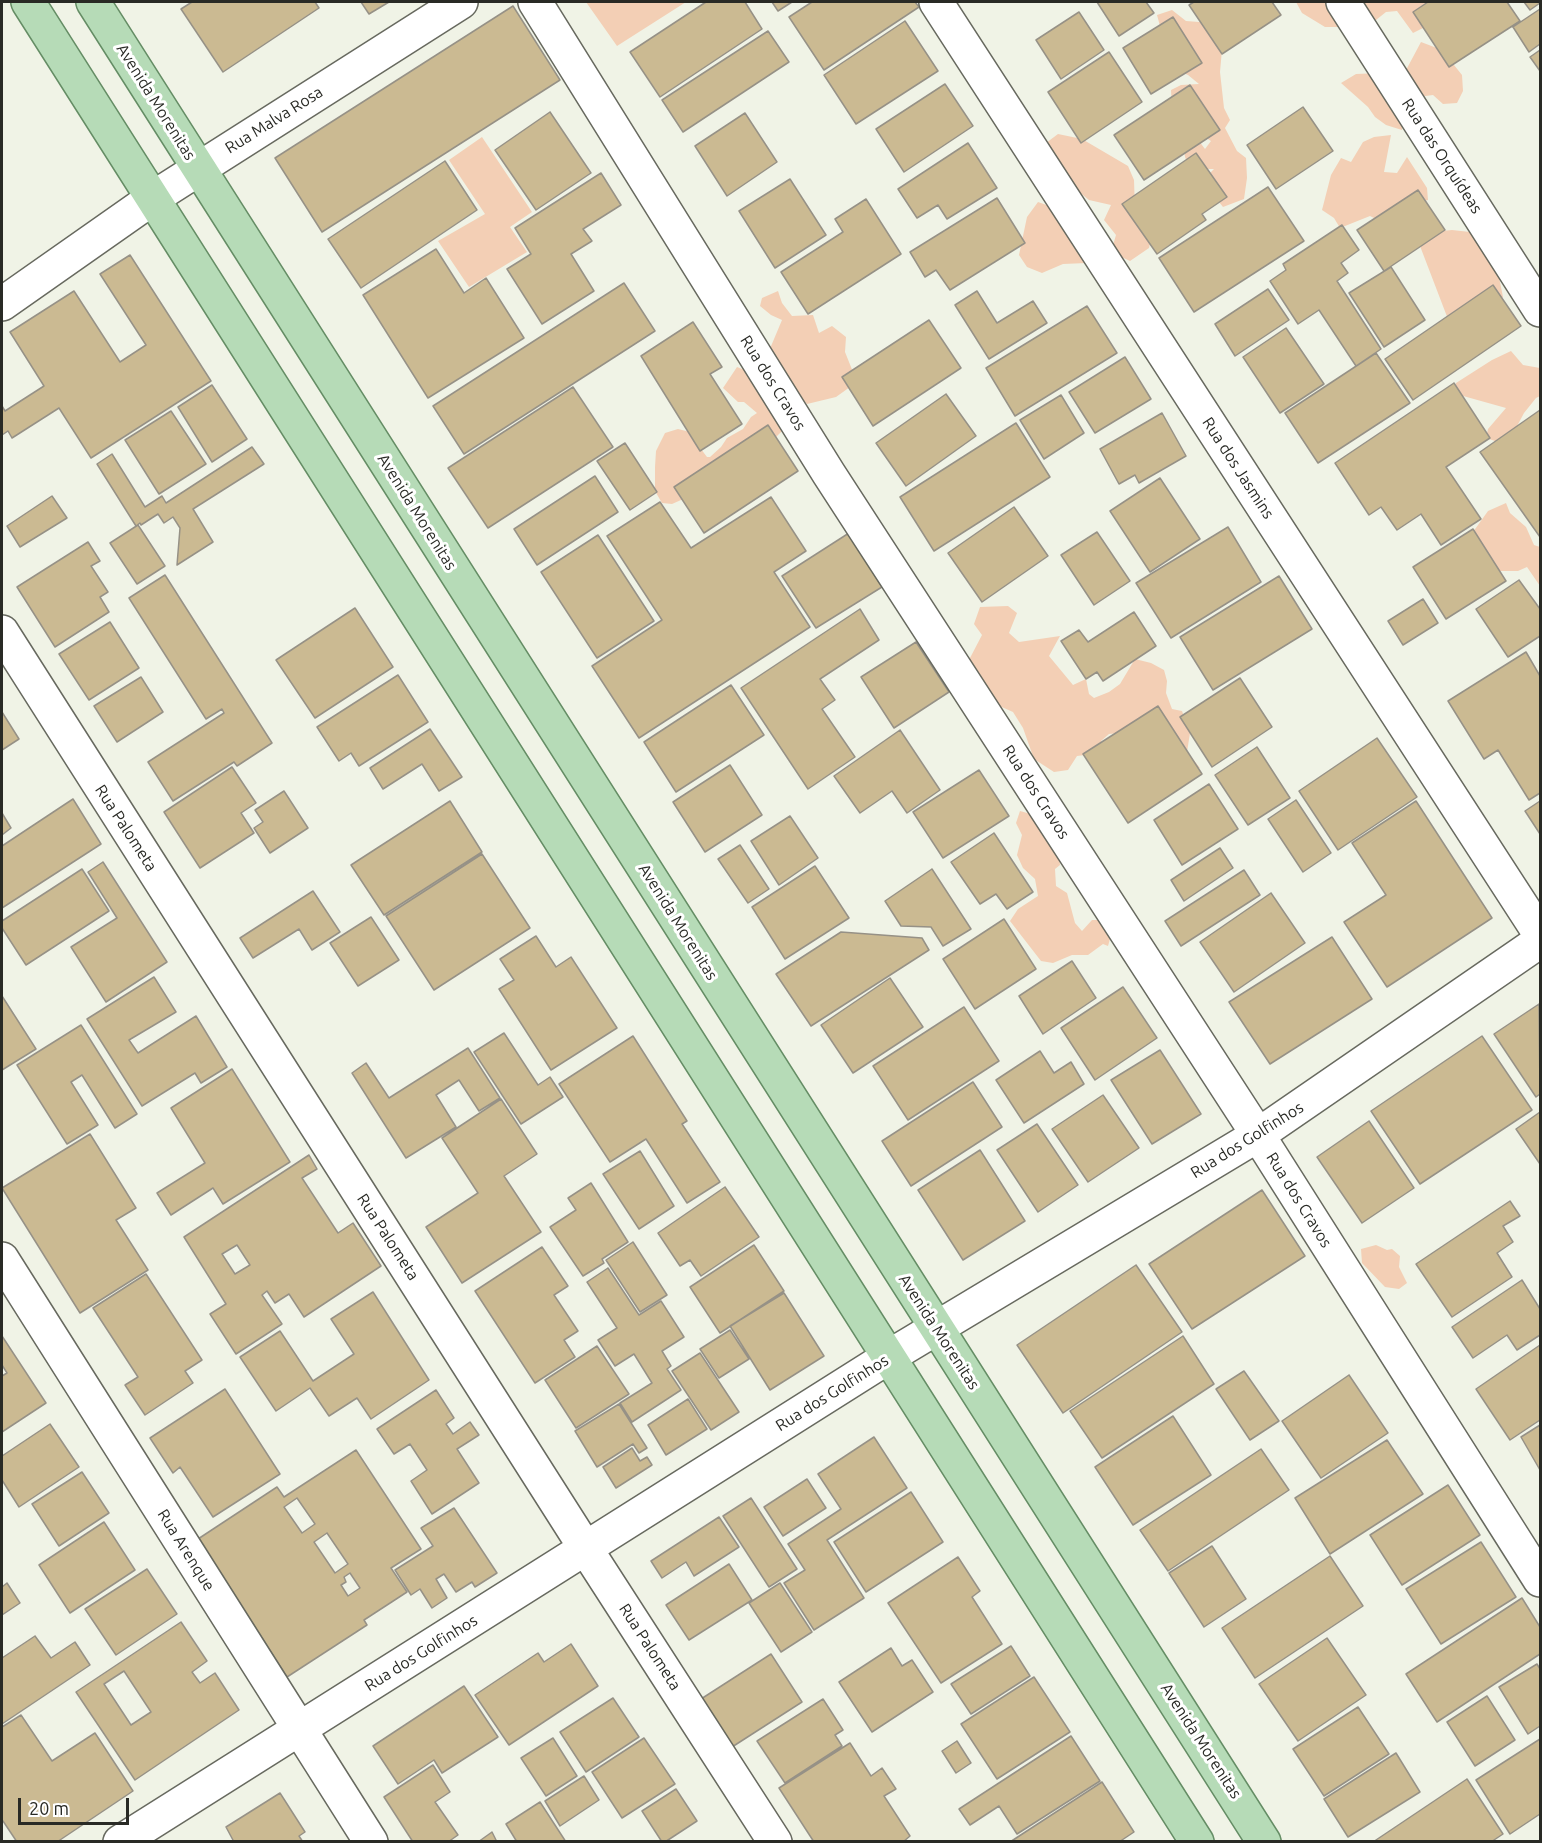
<!DOCTYPE html>
<html>
<head>
<meta charset="utf-8">
<style>
  body { margin:0 }
  #map { position:relative; width:1542px; height:1843px; overflow:hidden; background:#f0f3e6; font-family:Ubuntu,sans-serif }
  canvas { display:block }
  .frame { position:absolute; inset:0; border:3px solid #292a25; pointer-events:none }
  .scale { position:absolute; left:18px; top:1798px; width:111px; height:27px; box-sizing:border-box; border:3px solid #292a25; border-top:0; padding-left:8px; font-size:18px; line-height:21px; white-space:nowrap; color:#292a25; -webkit-text-stroke:4px #fff; paint-order:stroke }
</style>
</head>
<body>
<div id="map">
<canvas width="1542" height="1843"></canvas>
<div class="frame"></div>
<div class="scale">20 m</div>
</div>
<script>
const ctx = document.querySelector('canvas').getContext('2d');
ctx.lineJoin = 'round';
function fillPath(path, color) {
  ctx.fillStyle = color;
  ctx.fill(path, 'evenodd');
}
function poly(rows) {
  const path = new Path2D();
  for (const r of rows) {
    path.moveTo(r[0], r[1]);
    for (let i = 2; i < r.length; i += 2) path.lineTo(r[i], r[i + 1]);
  }
  return path;
}
function trace(path, color, width, dash) {
  ctx.strokeStyle = color;
  ctx.lineWidth = width;
  ctx.lineCap = dash ? 'butt' : 'round';
  ctx.setLineDash(dash || []);
  ctx.stroke(path);
}
function drawText(font, color, halo, rows, align = 'center') {
  ctx.font = font + ' Ubuntu,sans-serif';
  ctx.lineWidth = 6;
  ctx.setLineDash([]);
  ctx.textBaseline = 'middle';
  ctx.strokeStyle = halo;
  ctx.fillStyle = color;
  for (const [text, x, y, turn = 0] of rows) {
    ctx.save();
    ctx.translate(x, y);
    ctx.rotate((+turn || 0) * Math.PI / 180);
    ctx.textAlign = isNaN(turn) ? turn : align;
    if (halo) ctx.strokeText(text, 0, 0);
    ctx.fillText(text, 0, 0);
    ctx.restore();
  }
}
const green = poly([
  [586,2,686,2,617,46],
  [1296,2,1446,2,1445,7,1431,24,1413,33,1397,11,1386,12,1376,20,1344,27,1325,27,1302,13],
  [1172,10,1186,21,1212,23,1224,27,1220,72,1224,108,1230,120,1225,128,1237,151,1246,158,1247,178,1244,199,1223,207,1202,181,1214,169,1190,169,1185,157,1183,140,1196,137,1205,149,1211,141,1178,120,1172,109,1171,90,1181,85,1199,84,1188,75,1166,65,1166,48,1157,15],
  [1421,42,1442,50,1462,75,1463,91,1457,103,1443,104,1433,95,1418,97,1404,111,1402,130,1386,125,1375,117,1368,107,1341,83,1356,74,1405,72],
  [1058,134,1082,139,1128,166,1134,180,1135,210,1154,226,1149,248,1130,261,1111,252,1116,235,1104,220,1111,205,1089,200,1063,179,1046,143],
  [1391,135,1384,172,1397,173,1407,157,1427,188,1428,200,1404,206,1382,222,1370,216,1340,228,1334,218,1322,210,1331,175,1341,158,1351,162,1363,142,1374,137],
  [482,137,532,212,510,227,527,252,469,287,438,241,485,214,449,160],
  [1038,202,1055,208,1087,263,1063,264,1042,273,1027,267,1019,255,1027,217],
  [1452,230,1470,232,1483,242,1495,257,1503,297,1484,318,1451,327,1420,246,1432,232],
  [778,291,782,303,792,316,813,315,819,333,832,326,846,337,845,352,857,382,836,397,807,404,793,391,769,351,782,320,771,315,760,306,762,298],
  [1511,351,1523,365,1540,368,1540,396,1536,398,1524,413,1507,445,1486,438,1488,429,1506,408,1456,394,1456,383,1492,360],
  [737,367,758,375,785,428,776,437,769,436,690,496,672,504,662,503,655,491,655,467,656,451,665,433,678,429,694,433,698,445,707,457,710,457,721,447,727,438,743,429,751,417,757,413,744,402,738,402,723,388],
  [1506,503,1510,513,1526,527,1534,545,1540,547,1540,586,1527,567,1518,571,1494,571,1473,532,1488,511],
  [1008,606,1017,613,1009,633,1019,642,1060,636,1049,656,1073,685,1086,679,1089,694,1094,698,1109,692,1120,684,1135,659,1151,663,1164,670,1167,681,1166,693,1172,709,1182,711,1190,733,1187,752,1200,768,1176,764,1119,733,1109,734,1101,741,1101,753,1077,756,1068,770,1054,772,1034,759,1023,728,1013,712,995,704,970,672,970,658,982,635,974,624,980,607],
  [1020,811,1038,816,1058,845,1060,865,1055,869,1056,886,1067,893,1075,923,1082,931,1092,920,1103,920,1113,928,1108,946,1103,944,1088,955,1072,955,1053,963,1041,961,1010,921,1018,909,1038,896,1035,879,1023,868,1017,855,1022,835,1016,823],
  [1376,1245,1387,1250,1392,1249,1400,1256,1399,1267,1407,1283,1399,1289,1385,1287,1362,1263,1361,1249]
]);
const building = poly([
  [192,2,315,2,319,8,223,72,181,9,192,2],
  [361,2,389,2,369,14,361,2],
  [706,2,745,2,762,29,660,97,630,52,706,2],
  [772,2,792,2,778,11,772,2],
  [812,2,915,2,919,7,824,70,789,17,812,2],
  [1097,2,1146,2,1154,13,1119,36,1097,2],
  [1194,2,1272,2,1281,15,1222,54,1189,5,1194,2],
  [1428,2,1507,2,1520,21,1449,67,1413,12,1428,2],
  [1524,2,1540,2,1540,3,1530,10,1524,2],
  [513,6,560,80,322,232,275,158,513,6],
  [1540,9,1540,44,1529,52,1513,27,1540,9],
  [1079,12,1104,50,1061,79,1036,40,1079,12],
  [1173,17,1202,63,1151,94,1123,48,1173,17],
  [905,21,938,71,856,124,824,75,905,21],
  [768,31,789,62,683,132,662,100,768,31],
  [1540,50,1540,71,1530,57,1540,50],
  [1109,52,1142,102,1081,143,1048,92,1109,52],
  [945,84,973,126,904,172,876,129,945,84],
  [1190,85,1220,130,1144,180,1114,135,1190,85],
  [1303,107,1333,151,1276,189,1247,145,1303,107],
  [550,112,591,173,536,210,495,150,550,112],
  [745,113,777,162,727,196,695,146,745,113],
  [968,143,997,188,947,219,938,205,917,218,898,189,968,143],
  [1196,153,1227,197,1202,214,1206,220,1157,254,1122,204,1196,153],
  [445,161,477,210,361,288,328,239,445,161],
  [601,173,621,205,583,229,592,241,571,254,594,291,542,324,507,269,531,254,515,228,601,173],
  [790,179,826,235,775,268,739,211,790,179],
  [1268,187,1304,241,1194,312,1159,258,1268,187],
  [1418,190,1445,230,1384,271,1357,230,1418,190],
  [997,198,1025,243,950,290,936,270,925,277,910,252,997,198],
  [866,199,901,254,808,314,781,272,843,232,835,219,866,199],
  [1342,225,1359,250,1341,263,1348,273,1337,281,1381,349,1356,366,1319,310,1298,324,1270,281,1286,270,1283,264,1342,225],
  [436,249,464,293,486,278,524,338,428,398,363,295,436,249],
  [130,255,211,381,91,458,59,408,12,438,8,431,2,435,2,406,5,411,44,386,10,332,74,291,120,362,146,345,100,274,130,255],
  [1391,267,1425,320,1384,347,1349,293,1391,267],
  [624,283,655,331,464,454,433,406,624,283],
  [1493,285,1521,326,1413,400,1385,359,1493,285],
  [1268,289,1289,320,1235,356,1215,324,1268,289],
  [977,291,997,323,1033,301,1047,323,989,359,955,305,977,291],
  [1087,306,1117,353,1015,416,986,368,1087,306],
  [929,320,961,368,873,426,842,377,929,320],
  [693,322,722,367,710,374,742,424,700,451,641,356,693,322],
  [1286,328,1324,384,1280,413,1243,357,1286,328],
  [1376,353,1410,403,1318,463,1285,413,1376,353],
  [1125,357,1151,399,1095,433,1069,392,1125,357],
  [1454,383,1490,438,1446,467,1481,519,1441,545,1421,514,1397,530,1381,507,1369,515,1335,463,1454,383],
  [212,385,247,439,212,462,178,407,212,385],
  [573,387,613,447,488,528,448,468,573,387],
  [946,394,976,436,906,486,876,443,946,394],
  [1061,395,1084,433,1044,459,1020,420,1061,395],
  [1540,410,1540,537,1480,452,1540,410],
  [171,411,206,464,159,494,125,440,171,411],
  [1162,413,1186,456,1139,483,1135,475,1119,484,1100,449,1162,413],
  [1016,423,1050,477,934,551,900,497,1016,423],
  [768,425,798,471,704,533,674,487,768,425],
  [625,443,657,492,630,510,597,461,625,443],
  [252,447,264,464,193,509,213,542,177,565,180,528,173,517,164,523,158,514,141,525,140,523,136,526,97,464,112,454,145,507,162,496,166,503,252,447],
  [595,476,618,512,537,565,514,529,595,476],
  [1160,478,1200,539,1150,572,1110,511,1160,478],
  [52,496,67,518,20,547,7,526,52,496],
  [771,497,806,551,774,572,810,627,639,738,592,666,662,620,607,536,660,502,691,548,771,497],
  [1014,507,1048,556,982,602,948,553,1014,507],
  [138,525,165,566,137,584,110,543,138,525],
  [1228,527,1261,582,1171,638,1136,583,1228,527],
  [1473,529,1506,581,1446,619,1413,567,1473,529],
  [1097,532,1130,581,1094,605,1061,555,1097,532],
  [849,533,882,587,816,628,782,576,849,533],
  [598,535,654,621,597,658,541,572,598,535],
  [88,542,100,561,91,566,108,592,100,597,109,612,55,647,17,587,88,542],
  [165,575,272,743,237,766,234,762,173,801,148,762,224,713,222,709,206,719,129,598,165,575],
  [1279,576,1312,629,1213,690,1180,637,1279,576],
  [1519,580,1540,609,1540,636,1508,657,1476,609,1519,580],
  [1423,599,1438,623,1403,645,1388,621,1423,599],
  [355,608,393,667,315,718,276,660,355,608],
  [860,609,879,640,820,679,835,700,822,709,855,757,808,789,741,688,860,609],
  [1134,612,1156,646,1103,681,1097,672,1086,679,1061,641,1079,630,1088,642,1134,612],
  [110,622,139,668,89,700,59,654,110,622],
  [916,642,949,692,894,728,861,677,916,642],
  [1526,652,1540,676,1540,793,1529,800,1498,750,1484,759,1448,701,1526,652],
  [398,675,428,722,359,766,351,753,339,761,317,727,398,675],
  [141,677,163,712,117,742,94,706,141,677],
  [1240,678,1272,727,1212,767,1180,717,1240,678],
  [731,685,764,735,676,792,644,742,731,685],
  [1158,706,1202,774,1128,823,1083,754,1158,706],
  [2,712,19,739,2,750,2,712],
  [430,729,462,777,439,791,422,764,383,789,370,768,430,729],
  [900,730,940,790,907,813,892,791,860,813,834,776,900,730],
  [1377,738,1417,797,1338,850,1299,791,1377,738],
  [1257,747,1290,798,1248,825,1215,775,1257,747],
  [730,765,762,815,705,852,673,802,730,765],
  [232,767,256,803,241,813,254,833,200,868,164,812,232,767],
  [979,770,1009,816,943,858,913,812,979,770],
  [1209,784,1238,829,1182,865,1154,820,1209,784],
  [284,791,308,828,270,853,254,828,263,822,255,810,284,791],
  [73,799,101,844,2,908,2,846,73,799],
  [1296,800,1331,853,1303,872,1268,819,1296,800],
  [450,801,482,852,384,915,351,865,450,801],
  [1416,801,1492,918,1387,987,1344,922,1386,895,1352,843,1416,801],
  [1540,801,1540,834,1525,811,1540,801],
  [2,813,11,828,2,835,2,813],
  [790,816,818,858,779,885,751,841,790,816],
  [994,833,1033,892,1007,909,996,894,980,904,951,862,994,833],
  [740,845,769,889,748,903,718,859,740,845],
  [1220,848,1233,868,1184,901,1171,880,1220,848],
  [482,854,530,928,434,990,386,916,482,854],
  [103,862,167,962,106,1002,71,947,117,918,88,872,103,862],
  [815,866,849,918,785,959,752,907,815,866],
  [82,869,109,911,26,965,2,928,2,921,82,869],
  [932,869,971,929,943,946,931,927,901,926,885,901,932,869],
  [1244,870,1260,895,1181,946,1165,921,1244,870],
  [313,891,340,932,312,950,299,929,253,958,240,938,313,891],
  [1271,893,1305,943,1234,992,1200,942,1271,893],
  [371,917,399,960,358,986,330,943,371,917],
  [1004,919,1036,969,975,1009,943,959,1004,919],
  [841,932,922,938,929,950,811,1026,776,974,841,932],
  [536,936,556,967,571,957,617,1028,551,1070,499,989,514,980,500,959,536,936],
  [1332,937,1372,999,1270,1064,1229,1002,1332,937],
  [1072,961,1096,998,1043,1034,1019,996,1072,961],
  [154,977,176,1012,129,1040,138,1053,196,1016,227,1067,201,1083,195,1073,142,1106,87,1019,154,977],
  [890,978,923,1027,853,1073,821,1025,890,978],
  [1123,987,1157,1038,1095,1080,1061,1028,1123,987],
  [2,996,36,1049,2,1070,2,996],
  [1539,1004,1540,1094,1536,1097,1494,1034,1539,1004],
  [964,1007,999,1061,908,1120,873,1066,964,1007],
  [81,1025,137,1114,115,1128,82,1075,71,1082,98,1125,67,1144,17,1065,81,1025],
  [504,1033,538,1085,550,1077,563,1097,521,1124,474,1052,504,1033],
  [633,1036,687,1121,682,1124,720,1182,687,1203,646,1139,610,1162,559,1084,633,1036],
  [1482,1036,1532,1110,1420,1184,1371,1111,1482,1036],
  [468,1048,500,1098,479,1111,459,1080,436,1095,456,1127,406,1158,352,1073,366,1063,389,1098,468,1048],
  [1160,1050,1201,1114,1152,1144,1111,1080,1160,1050],
  [1040,1051,1054,1073,1071,1062,1084,1084,1024,1123,996,1080,1040,1051],
  [232,1069,290,1162,223,1204,213,1188,171,1215,157,1193,205,1163,171,1108,232,1069],
  [973,1082,1002,1127,911,1186,882,1141,973,1082],
  [1103,1095,1139,1148,1088,1182,1052,1129,1103,1095],
  [501,1099,537,1154,504,1176,541,1232,462,1283,426,1227,478,1193,442,1138,501,1099],
  [1540,1112,1540,1164,1516,1129,1540,1112],
  [1369,1121,1414,1188,1362,1223,1317,1157,1369,1121],
  [1037,1124,1078,1185,1038,1212,997,1150,1037,1124],
  [90,1134,136,1208,116,1220,148,1270,80,1313,2,1188,90,1134],
  [980,1150,1025,1221,963,1260,918,1190,980,1150],
  [640,1151,674,1206,639,1229,603,1174,640,1151],
  [309,1155,317,1169,302,1178,338,1233,353,1223,381,1266,304,1317,289,1294,275,1303,267,1291,262,1295,282,1324,236,1354,210,1314,226,1304,184,1237,309,1155],
  [237,1245,250,1265,235,1274,222,1254,237,1245],
  [591,1183,628,1242,602,1259,604,1263,583,1276,550,1227,576,1210,568,1198,591,1183],
  [725,1187,759,1237,701,1276,690,1260,680,1266,658,1233,725,1187],
  [1262,1190,1305,1256,1192,1329,1149,1264,1262,1190],
  [1510,1201,1520,1216,1503,1226,1513,1242,1497,1253,1512,1277,1452,1317,1416,1264,1510,1201],
  [633,1242,667,1295,640,1312,606,1260,633,1242],
  [754,1245,784,1291,720,1333,690,1287,754,1245],
  [542,1247,568,1286,554,1295,578,1331,564,1340,575,1357,535,1383,475,1291,542,1247],
  [1136,1265,1182,1332,1063,1413,1017,1345,1136,1265],
  [608,1268,639,1315,661,1301,684,1337,662,1351,671,1366,667,1369,681,1390,632,1422,620,1403,652,1383,634,1354,615,1366,598,1340,617,1328,587,1282,608,1268],
  [146,1274,202,1360,185,1371,193,1383,145,1415,125,1385,138,1377,93,1308,146,1274],
  [1522,1280,1540,1309,1540,1335,1517,1350,1507,1335,1473,1358,1452,1327,1522,1280],
  [373,1292,429,1380,371,1419,357,1398,329,1416,310,1388,276,1411,240,1357,280,1331,313,1381,354,1354,331,1319,373,1292],
  [784,1293,824,1356,770,1390,730,1326,784,1293],
  [730,1330,749,1359,719,1378,700,1349,730,1330],
  [2,1336,46,1403,2,1432,2,1376,7,1373,2,1365,2,1336],
  [1183,1336,1214,1384,1102,1458,1070,1411,1183,1336],
  [1540,1345,1540,1420,1510,1440,1476,1389,1540,1345],
  [597,1346,629,1394,576,1428,545,1380,597,1346],
  [700,1353,739,1412,711,1430,672,1371,700,1353],
  [1244,1371,1279,1421,1250,1440,1216,1389,1244,1371],
  [1349,1375,1388,1433,1321,1478,1282,1421,1349,1375],
  [225,1389,280,1474,213,1517,180,1467,173,1473,150,1438,225,1389],
  [436,1390,454,1418,446,1424,453,1434,470,1422,479,1435,457,1449,479,1483,432,1514,411,1481,427,1470,410,1444,394,1454,377,1429,436,1390],
  [688,1399,707,1429,666,1455,648,1425,688,1399],
  [619,1404,647,1448,639,1453,633,1444,597,1467,575,1431,619,1404],
  [1173,1416,1211,1475,1133,1525,1095,1467,1173,1416],
  [50,1424,79,1467,19,1507,2,1480,2,1456,50,1424],
  [1540,1425,1540,1470,1521,1437,1540,1425],
  [874,1437,907,1488,827,1540,864,1598,814,1630,784,1583,805,1570,788,1544,841,1509,818,1474,874,1437],
  [1387,1440,1423,1494,1330,1554,1295,1498,1387,1440],
  [632,1448,640,1461,647,1457,652,1465,616,1488,603,1467,632,1448],
  [1261,1449,1289,1490,1168,1571,1140,1530,1261,1449],
  [356,1450,421,1549,391,1568,407,1592,364,1620,367,1625,287,1677,198,1539,277,1487,284,1497,356,1450],
  [297,1498,315,1524,302,1533,284,1507,297,1498],
  [327,1533,348,1564,335,1573,314,1542,327,1533],
  [350,1573,360,1588,348,1596,341,1585,346,1582,344,1577,350,1573],
  [82,1472,109,1513,59,1546,32,1504,82,1472],
  [807,1479,826,1508,783,1536,764,1507,807,1479],
  [1448,1485,1480,1535,1402,1585,1370,1535,1448,1485],
  [911,1492,943,1542,866,1592,834,1542,911,1492],
  [751,1498,797,1569,769,1587,723,1516,751,1498],
  [454,1508,497,1573,475,1587,472,1582,456,1592,444,1574,436,1579,447,1598,432,1608,420,1589,411,1595,395,1570,433,1546,421,1528,454,1508],
  [719,1517,739,1547,694,1576,686,1562,662,1578,651,1561,719,1517],
  [104,1522,135,1570,70,1613,39,1565,104,1522],
  [1481,1542,1516,1597,1441,1644,1406,1589,1481,1542],
  [1212,1546,1246,1599,1204,1627,1169,1573,1212,1546],
  [1330,1556,1363,1606,1255,1678,1222,1628,1330,1556],
  [958,1557,980,1591,972,1597,1002,1644,941,1683,888,1603,958,1557],
  [729,1564,752,1600,689,1640,666,1605,729,1564],
  [147,1569,177,1614,116,1655,85,1609,147,1569],
  [7,1583,20,1603,2,1615,2,1587,7,1583],
  [780,1583,812,1632,781,1652,749,1603,780,1583],
  [1522,1598,1540,1627,1540,1654,1437,1722,1406,1674,1522,1598],
  [181,1622,207,1661,192,1672,200,1683,215,1673,239,1710,135,1780,76,1692,181,1622],
  [124,1671,151,1712,131,1725,104,1684,124,1671],
  [35,1636,51,1658,75,1642,90,1665,2,1724,2,1658,35,1636],
  [1327,1638,1366,1695,1298,1741,1259,1684,1327,1638],
  [571,1644,598,1686,509,1745,475,1695,538,1653,544,1662,571,1644],
  [1011,1646,1030,1676,971,1714,951,1684,1011,1646],
  [891,1648,902,1666,912,1660,933,1692,872,1732,839,1682,891,1648],
  [771,1654,802,1702,732,1747,701,1699,771,1654],
  [1537,1664,1540,1669,1540,1726,1528,1734,1499,1687,1537,1664],
  [1034,1677,1070,1732,997,1779,961,1724,1034,1677],
  [464,1686,498,1737,442,1773,434,1760,398,1784,373,1746,464,1686],
  [1487,1696,1515,1740,1475,1766,1447,1722,1487,1696],
  [613,1698,639,1737,586,1772,560,1732,613,1698],
  [823,1699,843,1730,835,1735,842,1746,785,1783,757,1741,823,1699],
  [1358,1707,1389,1754,1324,1796,1293,1749,1358,1707],
  [21,1715,52,1761,95,1733,133,1791,57,1842,17,1842,3,1821,2,1822,2,1727,21,1715],
  [1071,1736,1100,1781,1017,1834,999,1806,970,1825,959,1809,1071,1736],
  [553,1738,577,1776,546,1796,521,1758,553,1738],
  [644,1738,675,1784,622,1818,592,1772,644,1738],
  [1540,1739,1540,1814,1510,1834,1476,1780,1540,1739],
  [957,1741,971,1763,956,1773,942,1751,957,1741],
  [850,1743,871,1776,882,1768,896,1789,884,1796,910,1836,903,1842,814,1842,779,1788,850,1743],
  [1396,1753,1420,1792,1348,1837,1324,1799,1396,1753],
  [433,1765,450,1792,435,1802,458,1835,448,1842,413,1842,384,1797,433,1765],
  [584,1776,599,1800,560,1826,545,1801,584,1776],
  [1467,1779,1503,1834,1491,1842,1373,1842,1467,1779],
  [1102,1782,1134,1832,1119,1842,1010,1842,1102,1782],
  [676,1789,697,1821,665,1842,662,1842,642,1811,676,1789],
  [280,1793,305,1832,299,1836,303,1842,234,1842,226,1827,280,1793],
  [540,1802,566,1842,517,1842,506,1824,540,1802],
  [492,1832,497,1842,478,1842,492,1832]
]);
const minor = poly([
  [535,2,829,474,1258,1135,1540,1580],
  [936,2,1540,934],
  [1343,2,1540,310],
  [2,304,153,198,461,2],
  [2,632,586,1549,775,1842],
  [2,1259,371,1842],
  [120,1842,890,1356,1258,1135,1540,941]
]);
const major = poly([
  [28,2,1197,1842],
  [93,2,1264,1842]
]);
const streetNames = [
  ["Avenida Morenitas",156,102,58],
  ["Rua Malva Rosa",274,120,-32],
  ["Rua das Orquídeas",1442,156,57],
  ["Rua dos Cravos",773,383,58],
  ["Rua dos Jasmins",1238,468,57],
  ["Avenida Morenitas",417,512,58],
  ["Rua dos Cravos",1036,792,57],
  ["Rua Palometa",126,828,57],
  ["Avenida Morenitas",678,922,58],
  ["Rua dos Golfinhos",1247,1140,-32],
  ["Rua dos Cravos",1299,1200,58],
  ["Rua Palometa",388,1237,57],
  ["Avenida Morenitas",939,1332,57],
  ["Rua dos Golfinhos",832,1393,-32],
  ["Rua Arenque",186,1550,58],
  ["Rua Palometa",650,1647,57],
  ["Rua dos Golfinhos",421,1653,-32],
  ["Avenida Morenitas",1201,1741,57]
];
fillPath(green, '#f3cfb5');
fillPath(building, '#cbba92');
trace(building, '#969186', 1.5);
trace(minor, '#67695f', 36);
trace(major, '#658d65', 36);
trace(minor, '#fff', 33);
trace(major, '#b6dbb7', 33);
drawText('16px', '#292a25', '#fff', streetNames);
</script>
</body>
</html>
